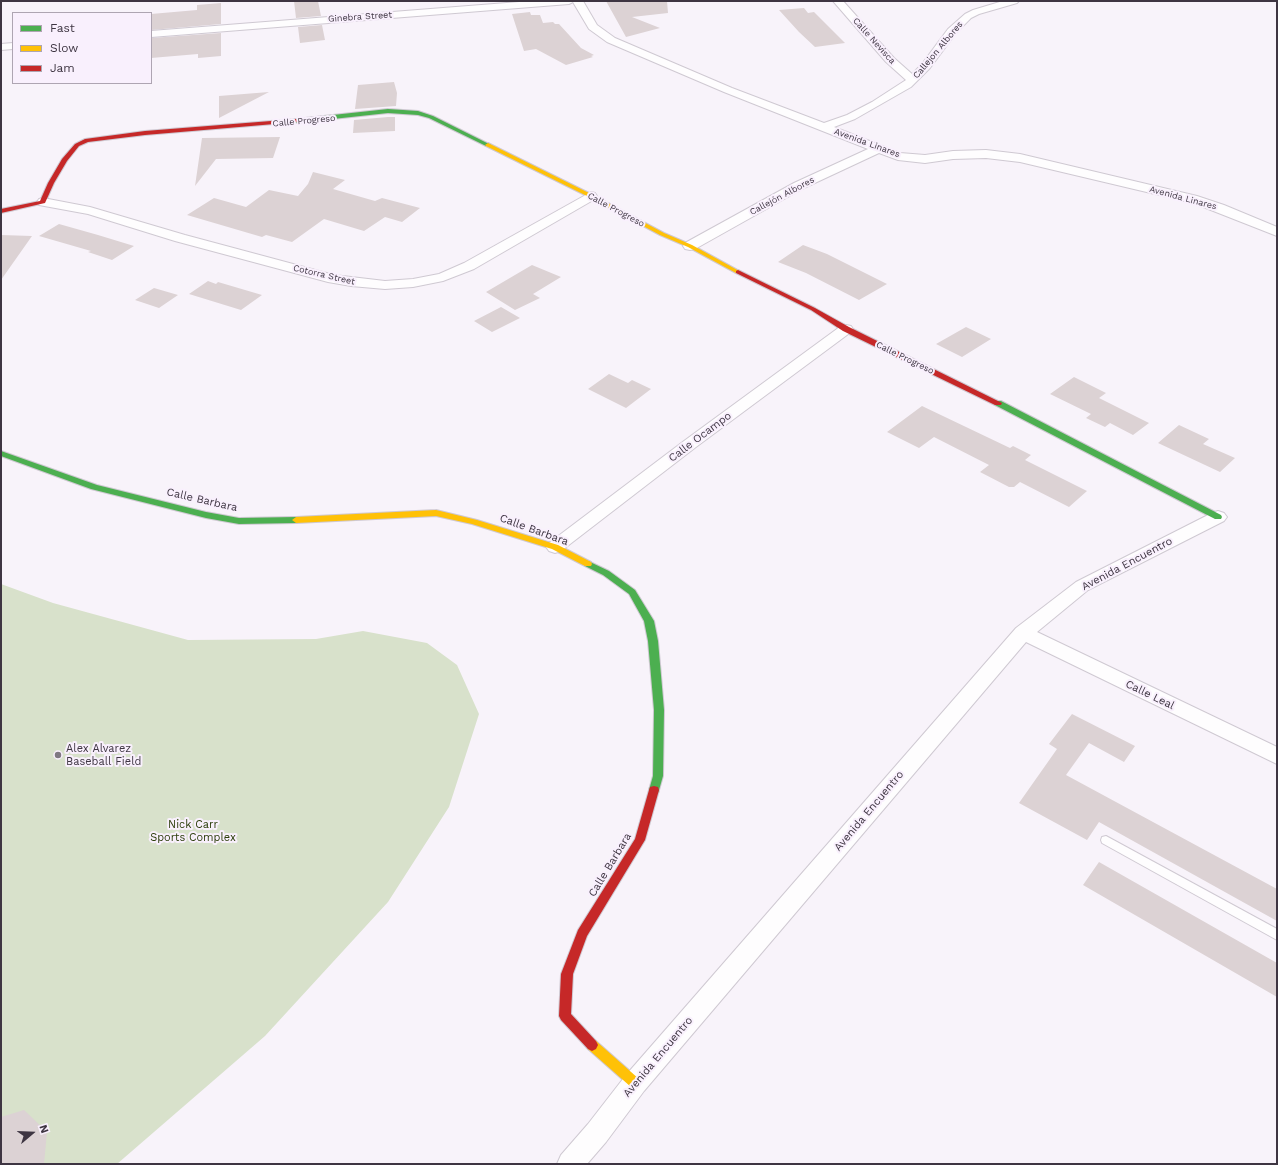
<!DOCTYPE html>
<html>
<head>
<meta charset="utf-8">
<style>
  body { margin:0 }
  #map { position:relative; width:1278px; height:1165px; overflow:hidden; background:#f8f3fa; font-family:"Work Sans",sans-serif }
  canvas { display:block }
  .frame { position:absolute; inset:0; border:2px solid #3e3542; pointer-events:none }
  .legend { position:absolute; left:12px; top:12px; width:140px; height:72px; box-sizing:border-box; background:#f9f0fd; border:1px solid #aea5b2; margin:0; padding:5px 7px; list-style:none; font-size:12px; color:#3e3542 }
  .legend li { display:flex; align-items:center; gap:8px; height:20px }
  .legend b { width:20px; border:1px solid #aea5b2 }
  .north { position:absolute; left:12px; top:1113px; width:40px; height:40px; -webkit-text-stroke:3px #f9f0fd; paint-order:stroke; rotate:71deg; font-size:11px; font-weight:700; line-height:16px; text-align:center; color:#3e3542 }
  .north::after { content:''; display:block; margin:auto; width:14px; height:18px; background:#3e3542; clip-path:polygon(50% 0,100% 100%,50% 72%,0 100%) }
</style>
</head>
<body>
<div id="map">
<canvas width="1278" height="1165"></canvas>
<div class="frame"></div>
<ul class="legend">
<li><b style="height:5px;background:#4caf50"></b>Fast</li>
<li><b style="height:5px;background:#ffc107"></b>Slow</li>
<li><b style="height:5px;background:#c62828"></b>Jam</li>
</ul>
<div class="north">N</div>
</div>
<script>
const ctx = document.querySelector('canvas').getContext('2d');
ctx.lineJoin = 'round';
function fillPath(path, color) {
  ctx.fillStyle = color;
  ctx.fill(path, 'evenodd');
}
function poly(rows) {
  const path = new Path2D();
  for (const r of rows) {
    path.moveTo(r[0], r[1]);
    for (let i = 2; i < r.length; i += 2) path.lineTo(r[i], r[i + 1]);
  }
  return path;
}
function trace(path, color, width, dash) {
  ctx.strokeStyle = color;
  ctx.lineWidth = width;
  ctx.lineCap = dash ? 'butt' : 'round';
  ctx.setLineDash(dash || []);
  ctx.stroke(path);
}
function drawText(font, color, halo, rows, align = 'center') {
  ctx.font = font + ' "Work Sans",sans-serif';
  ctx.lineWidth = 4;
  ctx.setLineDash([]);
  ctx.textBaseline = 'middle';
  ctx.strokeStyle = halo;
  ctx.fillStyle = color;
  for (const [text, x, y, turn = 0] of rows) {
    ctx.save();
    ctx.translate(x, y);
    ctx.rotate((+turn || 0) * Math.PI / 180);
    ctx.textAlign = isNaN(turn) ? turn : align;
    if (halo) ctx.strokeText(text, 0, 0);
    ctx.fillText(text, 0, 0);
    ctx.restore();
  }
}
const green = poly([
  [1,584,53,603,188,640,316,639,363,631,427,643,457,665,479,714,449,807,388,902,265,1036,117,1164,1,1164]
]);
const building = poly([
  [294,1,318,1,321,16,296,18],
  [606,1,667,1,668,13,632,17,660,28,626,37],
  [221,3,221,24,151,30,151,14,197,10,197,5],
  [804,8,808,13,814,12,845,43,815,47,799,32,779,10],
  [530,12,531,15,540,15,543,23,553,22,555,24,559,24,581,48,594,55,591,56,593,57,566,65,536,49,524,51,512,14],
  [322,25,325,40,300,43,298,27],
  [221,33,221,56,198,58,198,54,151,58,151,38],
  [394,82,397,93,396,106,355,109,358,85],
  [269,92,219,118,219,96],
  [388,117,395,117,395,131,353,133,354,120],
  [280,137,273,158,216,159,195,186,202,138],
  [313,172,345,180,333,189,375,201,382,198,420,208,402,222,385,217,364,231,324,219,292,242,266,235,262,237,187,215,214,198,246,207,269,190,298,196,308,184],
  [59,224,98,235,134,246,112,260,88,252,91,251,39,236],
  [1,235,32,236,1,280],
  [803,245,827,254,887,284,859,300,806,273,778,262],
  [532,265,561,277,533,294,540,298,515,310,486,292],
  [208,281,216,284,218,282,262,295,241,310,189,294],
  [154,288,178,295,159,308,135,300],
  [501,307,520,318,492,332,474,321],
  [966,327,991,339,962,357,936,344],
  [609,374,628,383,632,380,651,389,626,408,588,389],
  [1074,377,1106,393,1099,398,1149,423,1133,435,1110,423,1105,427,1086,418,1091,414,1050,394],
  [922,406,1010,448,1013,446,1031,455,1025,460,1087,491,1069,507,1020,482,1014,487,1009,487,980,472,989,465,934,437,919,448,887,432],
  [1179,425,1209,439,1203,444,1235,458,1220,472,1158,443],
  [1072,714,1135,746,1124,762,1089,743,1066,775,1277,889,1277,921,1099,822,1087,840,1019,803,1057,749,1049,744],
  [1099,862,1277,963,1277,997,1083,885],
  [24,1110,47,1132,44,1164,1,1164,1,1117]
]);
const lane = poly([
  [1106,836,1277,929,1277,940,1102,843,1101,840,1102,837,1106,836]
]);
const street = poly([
  [532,1,583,1,597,25,615,38,732,88,824,123,847,115,872,102,906,80,886,62,833,1,843,1,894,58,912,74,922,64,948,29,965,14,973,10,1003,1,1019,1,1017,3,979,14,971,18,956,33,930,68,911,87,855,119,834,127,900,153,925,155,953,151,986,150,1020,154,1197,196,1224,205,1277,227,1277,236,1193,203,1020,162,986,158,953,159,925,163,898,160,879,153,802,189,695,249,690,250,685,249,683,246,685,243,794,183,868,149,724,92,607,42,589,29,573,2,569,4,151,37,151,31,532,1],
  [13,43,13,49,1,50,1,44,13,43],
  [591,192,595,193,597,196,595,199,474,269,443,281,413,287,385,289,351,286,328,282,175,241,88,214,39,205,37,202,39,199,43,198,90,207,185,235,334,275,385,281,413,279,439,274,464,263,591,192],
  [846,325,851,326,853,329,851,332,696,447,561,551,555,553,549,551,546,547,549,543,684,441,841,326,846,325],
  [1218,511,1224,513,1227,517,1224,521,1088,590,1037,632,1277,747,1277,764,1026,642,644,1091,606,1142,587,1164,557,1164,561,1155,588,1124,626,1075,1016,628,1076,582,1212,513,1218,511]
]);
const fast = poly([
  [388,109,418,111,433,116,491,145,486,146,429,118,418,115,388,113,296,123,293,121,296,119,388,109],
  [995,401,1001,401,1221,515,1222,517,1221,519,1215,519,995,405,994,403,995,401],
  [1,451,97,485,206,512,239,518,296,517,300,520,296,523,239,524,206,518,91,489,1,456,1,451],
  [588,561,609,571,635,590,654,621,658,641,664,710,663,776,659,790,658,793,654,794,650,793,649,790,653,776,654,710,648,641,644,621,629,594,603,575,585,566,584,564,588,561]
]);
const slow = poly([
  [488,143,593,195,664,233,692,245,741,272,740,273,736,273,688,247,660,235,589,197,486,146,485,145,488,143],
  [436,510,477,520,558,545,591,562,592,564,591,566,585,566,552,549,472,524,436,516,296,523,292,520,296,517,436,510],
  [592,1039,596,1041,639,1079,641,1083,639,1087,635,1089,631,1087,588,1049,586,1045,588,1041,592,1039]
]);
const jam = poly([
  [296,119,299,121,298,122,145,135,88,142,79,146,67,161,54,183,45,203,1,213,1,209,40,201,48,183,62,159,75,144,85,139,145,131,296,119],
  [738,270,815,308,849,327,1002,403,1001,405,995,405,843,331,811,310,736,273,736,271,738,270],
  [654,786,658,787,659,790,645,840,587,936,573,974,571,1014,596,1041,598,1045,596,1049,592,1051,588,1049,561,1020,559,1016,561,974,578,930,635,839,649,790,650,787,654,786]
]);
const markers = [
  [58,755,4,"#7f7882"]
];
const farStreetnames = [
  ["Ginebra Street",360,17,-4],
  ["Calle Nevisca",874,41,48],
  ["Callejon Albores",938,50,-50],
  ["Calle Progreso",304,121,-5],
  ["Avenida Linares",867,143,20],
  ["Callejón Albores",782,196,-28],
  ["Avenida Linares",1183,198,15],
  ["Calle Progreso",616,210,28],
  ["Cotorra Street",324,275,13],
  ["Calle Progreso",905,358,26]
];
const streetNames = [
  ["Calle Ocampo",700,437,-37],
  ["Calle Barbara",202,500,13],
  ["Calle Barbara",534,530,20],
  ["Avenida Encuentro",1127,564,-28],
  ["Calle Leal",1150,695,26],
  ["Avenida Encuentro",869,811,-50],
  ["Calle Barbara",610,865,-59],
  ["Avenida Encuentro",658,1057,-50]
];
const poiNames = [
  ["Alex Alvarez",66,749],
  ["Baseball Field",66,762]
];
const parkNames = [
  ["Nick Carr",193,825],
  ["Sports Complex",193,838]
];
fillPath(green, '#d8e1cb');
fillPath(building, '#dcd2d4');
trace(lane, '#cfc9d2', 2);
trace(street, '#cfc9d2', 2);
trace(fast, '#cfc9d2', 2);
trace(slow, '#cfc9d2', 2);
trace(jam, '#cfc9d2', 2);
fillPath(lane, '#fefdfe');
fillPath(street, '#fefdfe');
fillPath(fast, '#4caf50');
fillPath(slow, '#ffc107');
fillPath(jam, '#c62828');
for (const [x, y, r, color] of markers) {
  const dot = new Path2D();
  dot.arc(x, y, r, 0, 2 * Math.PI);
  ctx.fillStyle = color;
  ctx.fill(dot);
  trace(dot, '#f9f0fd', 1.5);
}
drawText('9px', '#3e3542', '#f9f0fd', farStreetnames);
drawText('11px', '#3e3542', '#f9f0fd', streetNames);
drawText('11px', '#3e3542', '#f9f0fd', poiNames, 'left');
drawText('11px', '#2c3e0b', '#f9f0fd', parkNames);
</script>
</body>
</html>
